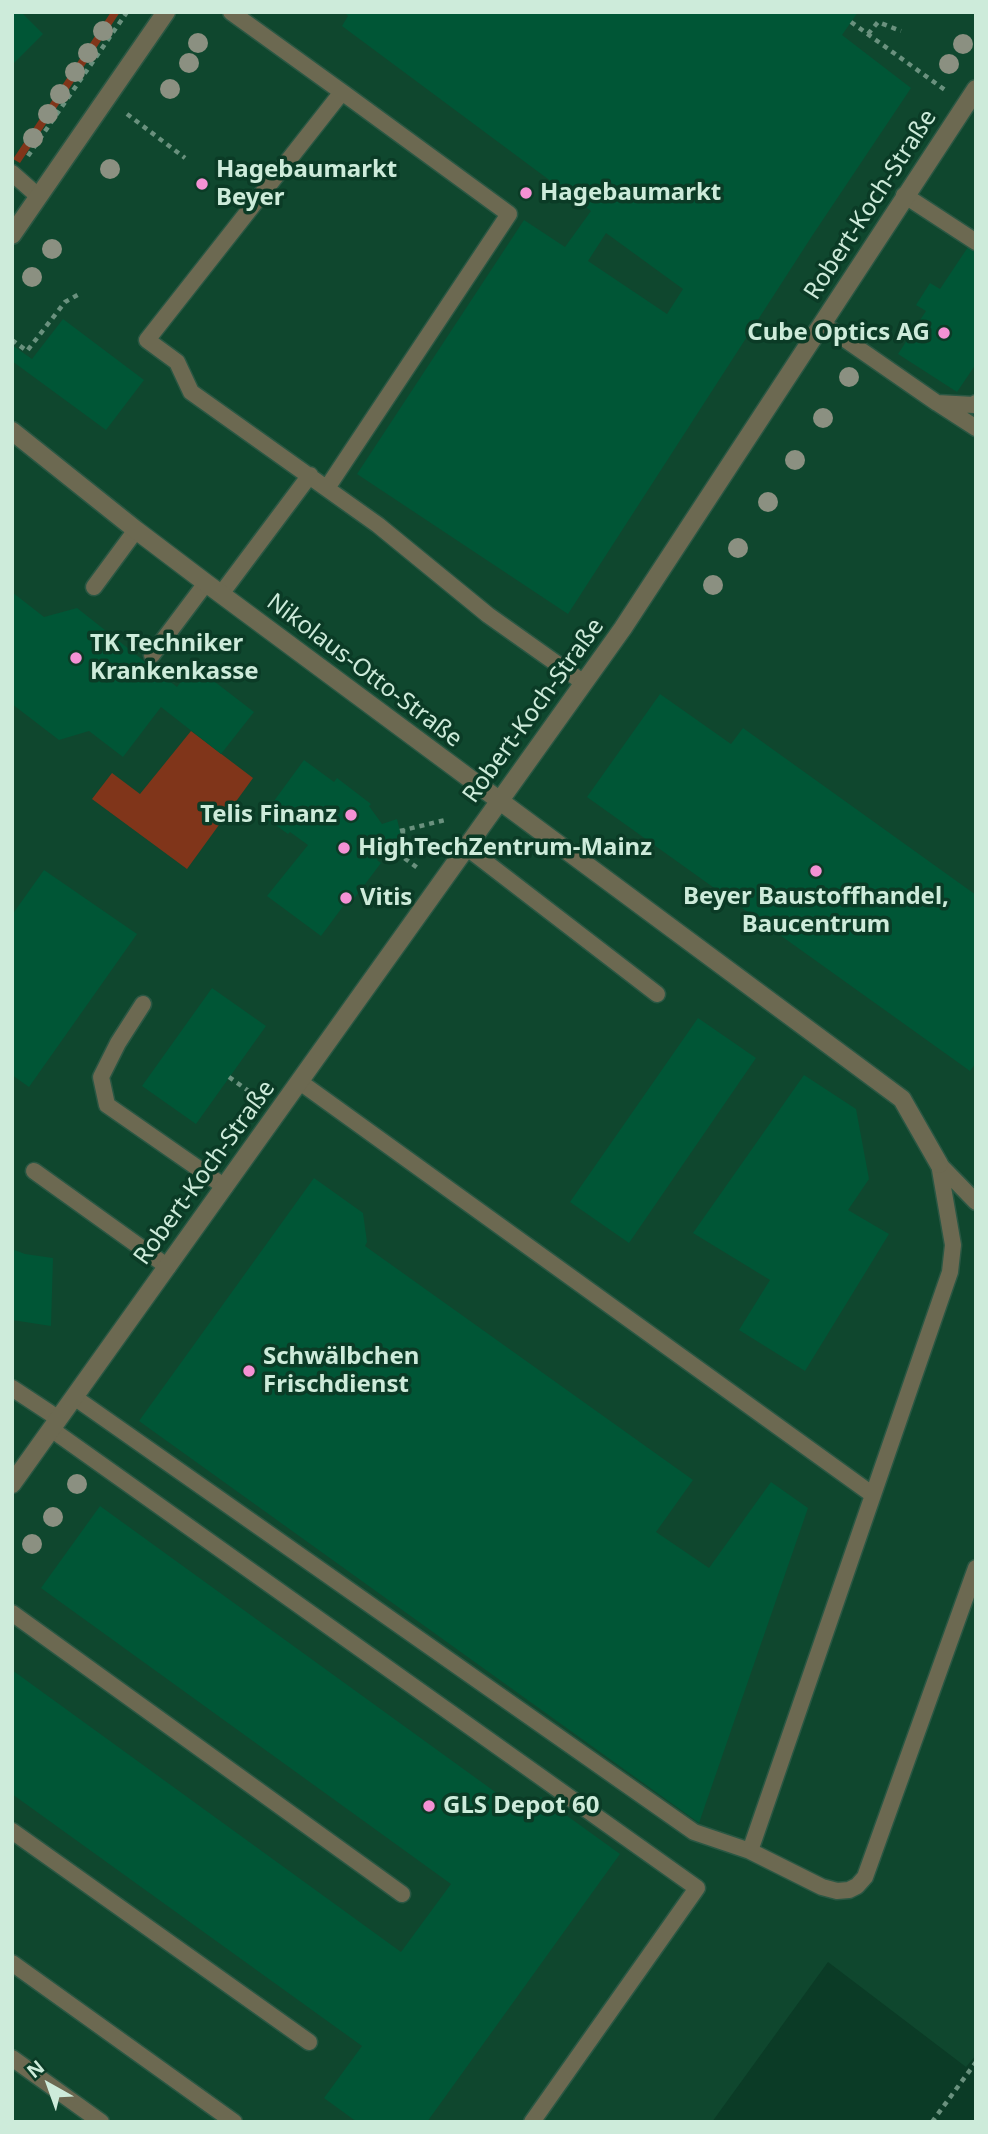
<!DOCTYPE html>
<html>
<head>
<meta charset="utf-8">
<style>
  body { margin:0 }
  #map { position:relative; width:988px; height:2134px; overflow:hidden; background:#0b3b26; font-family:"Noto Sans",sans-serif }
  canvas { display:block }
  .frame { position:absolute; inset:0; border:14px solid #cdebda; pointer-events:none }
  .north { position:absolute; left:14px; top:2050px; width:70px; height:70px; -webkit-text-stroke:5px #0b3b26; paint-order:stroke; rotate:320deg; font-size:19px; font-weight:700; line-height:28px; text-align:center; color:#cdebda }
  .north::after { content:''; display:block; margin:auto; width:24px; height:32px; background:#cdebda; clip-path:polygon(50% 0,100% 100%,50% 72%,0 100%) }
</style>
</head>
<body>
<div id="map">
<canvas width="988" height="2134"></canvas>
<div class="frame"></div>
<div class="north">N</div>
</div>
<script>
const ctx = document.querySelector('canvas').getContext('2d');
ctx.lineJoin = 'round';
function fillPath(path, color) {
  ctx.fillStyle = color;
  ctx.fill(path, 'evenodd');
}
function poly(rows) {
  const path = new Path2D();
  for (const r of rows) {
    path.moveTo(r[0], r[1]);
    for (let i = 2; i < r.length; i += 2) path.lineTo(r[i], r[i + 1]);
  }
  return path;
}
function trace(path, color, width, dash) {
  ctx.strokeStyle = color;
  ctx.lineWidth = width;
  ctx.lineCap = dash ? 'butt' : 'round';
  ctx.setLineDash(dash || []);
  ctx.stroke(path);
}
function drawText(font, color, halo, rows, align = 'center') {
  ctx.font = font + ' "Noto Sans",sans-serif';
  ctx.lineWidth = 7;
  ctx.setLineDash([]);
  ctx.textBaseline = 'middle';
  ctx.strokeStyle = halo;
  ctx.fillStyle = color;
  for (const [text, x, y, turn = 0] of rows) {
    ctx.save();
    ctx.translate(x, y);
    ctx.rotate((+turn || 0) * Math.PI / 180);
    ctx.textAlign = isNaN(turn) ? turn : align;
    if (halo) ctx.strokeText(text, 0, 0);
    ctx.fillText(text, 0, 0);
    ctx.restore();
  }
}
const built = poly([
  [12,12,976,12,976,2055,966,2067,828,1962,712,2122,12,2122]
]);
const green = poly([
  [111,12,120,12,20,163,13,159],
  [191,731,253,778,187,869,92,799,112,773,140,794]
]);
const building = poly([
  [12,12,21,12,43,34,12,65],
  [344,12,858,12,842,35,911,88,812,236,568,614,357,474,524,220,565,247,591,211,342,26,348,16],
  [606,233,683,289,667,314,588,261],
  [968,247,976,252,976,364,957,392,898,354,926,311,916,305,930,283,940,289],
  [63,319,144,380,106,430,12,361,12,345,32,359],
  [12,592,44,617,77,608,177,687,193,665,254,712,221,754,161,707,123,757,89,731,59,740,12,704],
  [660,694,731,744,743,728,976,895,976,1063,970,1071,587,797],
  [304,760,334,782,337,778,371,804,369,806,382,824,397,819,400,831,400,842,384,842,377,860,381,863,350,904,347,901,321,936,267,896,308,845,290,832,288,834,263,816],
  [44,870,137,934,29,1087,12,1075,12,915],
  [212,988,266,1026,196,1124,142,1086],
  [698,1018,756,1058,629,1243,570,1202],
  [804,1075,856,1109,869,1179,848,1210,889,1234,805,1371,739,1330,770,1280,693,1233],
  [314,1178,363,1213,367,1242,365,1246,693,1480,656,1532,709,1568,771,1482,808,1508,699,1823,139,1421],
  [12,1249,25,1254,53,1258,51,1326,12,1320],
  [100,1506,527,1815,541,1797,620,1854,427,2122,357,2122,324,2098,362,2046,12,1794,12,1670,401,1952,451,1884,41,1588]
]);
const path = poly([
  [851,22,945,90],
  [868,34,878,22,901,31],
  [127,114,185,158],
  [28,156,127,12],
  [12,340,27,351,65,302,81,293],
  [403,829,403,857,419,869],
  [400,831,445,820],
  [229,1077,257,1097],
  [932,2122,976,2062]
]);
const lane = poly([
  [231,12,342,92,147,340,177,362,191,392,378,525,488,615,584,683],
  [12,173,38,196],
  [904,195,976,242],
  [823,324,937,403,974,405,976,403],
  [939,404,976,428],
  [327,488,509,214,342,92],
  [94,587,136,530],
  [221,594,310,475],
  [152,655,206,583],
  [466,847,657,994],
  [143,1004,118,1043,101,1077,107,1105,225,1187],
  [300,1082,873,1495],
  [939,1164,976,1202],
  [34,1171,168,1267],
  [12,1388,59,1419],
  [74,1397,694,1832,750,1851,822,1887,837,1891,849,1890,857,1886,865,1877,976,1568],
  [51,1429,697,1888,532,2122],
  [12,1613,402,1894],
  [12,1831,309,2042],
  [750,1851,950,1272,953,1245,939,1164],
  [12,1963,234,2122],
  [12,2058,101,2122]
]);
const street = poly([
  [12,235,166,12],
  [12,431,136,530,206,583,902,1099,939,1164],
  [12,1484,623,628,976,89]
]);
const trees = [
  [103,31],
  [198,43],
  [963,44],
  [88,53],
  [189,63],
  [949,64],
  [75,72],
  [170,89],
  [60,94],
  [48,114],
  [33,138],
  [110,169],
  [52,249],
  [32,277],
  [849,377],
  [823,418],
  [795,460],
  [768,502],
  [738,548],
  [713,585],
  [77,1484],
  [53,1517],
  [32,1544]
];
const markers = [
  [202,184,7,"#f491d4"],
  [526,193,7,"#f491d4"],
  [944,333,7,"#f491d4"],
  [76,658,7,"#f491d4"],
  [351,815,7,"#f491d4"],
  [344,848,7,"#f491d4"],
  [816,871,7,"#f491d4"],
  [346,898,7,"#f491d4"],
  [249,1371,7,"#f491d4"],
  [429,1806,7,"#f491d4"]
];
const poiNames = [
  ["Hagebaumarkt",216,170],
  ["Beyer",216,198],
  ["Hagebaumarkt",540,193],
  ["Cube Optics AG",930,333,"right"],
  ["TK Techniker",90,644],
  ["Krankenkasse",90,672],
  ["Telis Finanz",337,815,"right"],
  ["HighTechZentrum-Mainz",358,848],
  ["Beyer Baustoffhandel,",816,897,"center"],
  ["Baucentrum",816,925,"center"],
  ["Vitis",360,898],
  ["Schwälbchen",263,1357],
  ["Frischdienst",263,1385],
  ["GLS Depot 60",443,1806]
];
const streetNames = [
  ["Robert-Koch-Straße",871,205,-57],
  ["Nikolaus-Otto-Straße",364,671,37],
  ["Robert-Koch-Straße",534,711,-54],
  ["Robert-Koch-Straße",205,1173,-54]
];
fillPath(built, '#0f472e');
fillPath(green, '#80351a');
fillPath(building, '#005636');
trace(lane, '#2a5743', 19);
trace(street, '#2a5743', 21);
trace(path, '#6a917e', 4.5, [5, 5]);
trace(lane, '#6c6951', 16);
trace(street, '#6c6951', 18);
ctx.fillStyle = '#8b9081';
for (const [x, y] of trees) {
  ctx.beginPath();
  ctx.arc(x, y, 10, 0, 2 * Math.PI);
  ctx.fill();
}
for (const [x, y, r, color] of markers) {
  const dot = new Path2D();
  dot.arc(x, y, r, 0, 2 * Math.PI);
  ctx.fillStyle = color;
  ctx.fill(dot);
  trace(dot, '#0b3b26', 2.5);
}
drawText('bold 24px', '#cdebda', '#0b3b26', poiNames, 'left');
drawText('24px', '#cdebda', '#0b3b26', streetNames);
</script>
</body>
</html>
